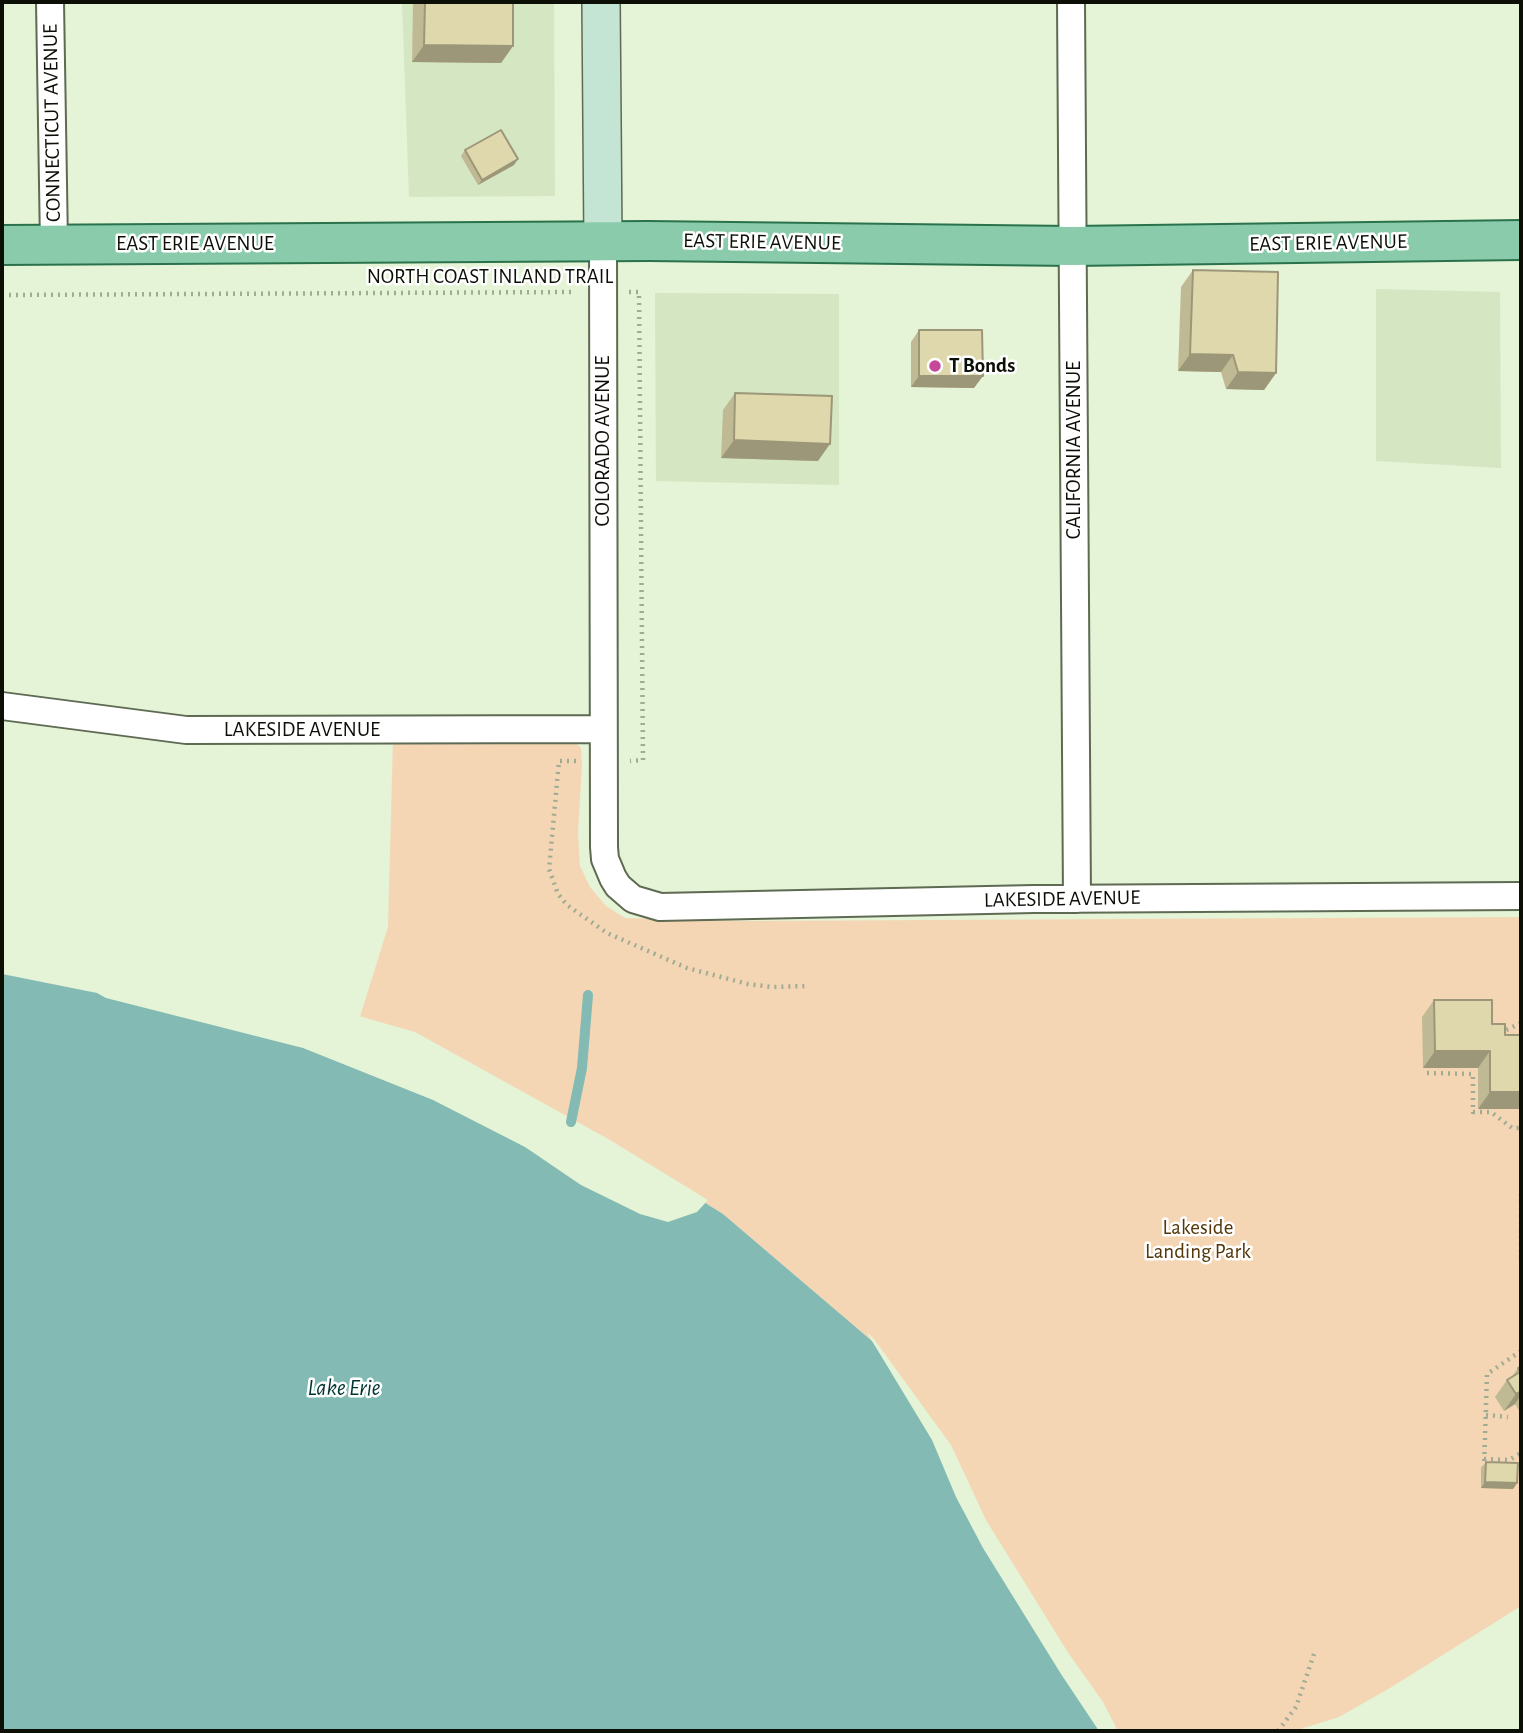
<!DOCTYPE html>
<html>
<head>
<meta charset="utf-8">
<style>
  body { margin:0 }
  #map { position:relative; width:1523px; height:1733px; overflow:hidden; background:#e5f3d6; font-family:"Alegreya Sans",sans-serif }
  canvas { display:block }
  .frame { position:absolute; inset:0; border:4px solid #0b0f06; pointer-events:none }
</style>
</head>
<body>
<div id="map">
<canvas width="1523" height="1733"></canvas>
<div class="frame"></div>
</div>
<script>
const ctx = document.querySelector('canvas').getContext('2d');
ctx.lineJoin = 'round';
function fillPath(path, color) {
  ctx.fillStyle = color;
  ctx.fill(path, 'evenodd');
}
function poly(rows) {
  const path = new Path2D();
  for (const r of rows) {
    path.moveTo(r[0], r[1]);
    for (let i = 2; i < r.length; i += 2) path.lineTo(r[i], r[i + 1]);
  }
  return path;
}
function trace(path, color, width, dash) {
  ctx.strokeStyle = color;
  ctx.lineWidth = width;
  ctx.lineCap = dash ? 'butt' : 'round';
  ctx.setLineDash(dash || []);
  ctx.stroke(path);
}
function drawText(font, color, halo, rows, align = 'center') {
  ctx.font = font + ' "Alegreya Sans",sans-serif';
  ctx.lineWidth = 5;
  ctx.setLineDash([]);
  ctx.textBaseline = 'middle';
  ctx.strokeStyle = halo;
  ctx.fillStyle = color;
  for (const [text, x, y, turn = 0] of rows) {
    ctx.save();
    ctx.translate(x, y);
    ctx.rotate((+turn || 0) * Math.PI / 180);
    ctx.textAlign = isNaN(turn) ? turn : align;
    if (halo) ctx.strokeText(text, 0, 0);
    ctx.fillText(text, 0, 0);
    ctx.restore();
  }
}
const built = poly([
  [402,2,554,2,555,196,409,197],
  [1376,289,1500,292,1501,468,1376,461],
  [655,293,839,294,839,485,656,481]
]);
const green = poly([
  [393,739,569,740,577,744,581,748,582,764,578,833,580,866,590,887,606,906,625,918,745,921,1521,917,1521,1606,1390,1688,1339,1717,1294,1731,1115,1731,1064,1653,872,1341,723,1214,609,1143,359,1020,388,927]
]);
const water = poly([
  [2,961,89,974,609,1143,723,1214,872,1341,948,1447,983,1522,1115,1731,2,1731]
]);
const pier = poly([
  [2,957,88,971,100,962,257,987,415,1032,610,1140,708,1200,697,1212,668,1222,640,1214,581,1185,525,1147,433,1100,303,1048,106,998,97,993,2,974],
  [866,1331,874,1339,951,1445,986,1520,1067,1651,1103,1702,1118,1731,1099,1731,1061,1674,983,1548,956,1497,932,1440]
]);
const stream = poly([
  [571,1122,582,1068,588,995]
]);
const path = poly([
  [629,292,639,292,643,760,630,761],
  [2,295,575,292],
  [576,761,559,761,549,869,558,894,567,905,607,933,687,968,748,984,772,987,807,986],
  [1500,1033,1521,1023],
  [1427,1073,1473,1074,1473,1112,1491,1112,1512,1128,1521,1128],
  [1521,1194,1521,1263],
  [1486,1415,1508,1417],
  [1484,1459,1509,1460,1521,1453],
  [1484,1468,1487,1374,1521,1351],
  [1278,1731,1296,1707,1314,1654]
]);
const street = poly([
  [50,2,54,244],
  [1071,2,1077,899],
  [603,241,604,847,605,859,613,878,618,886,633,899,660,907,1034,899,1521,896],
  [2,706,186,730,603,729]
]);
const secondary = poly([
  [601,2,603,241]
]);
const primary = poly([
  [2,245,648,241,1072,246,1521,240]
]);
const wall = poly([
  [413,2,513,2,513,46,501,63,412,62],
  [465,150,514,165,478,185,461,156],
  [1193,270,1276,373,1264,390,1226,389,1221,372,1178,371,1181,287],
  [919,330,974,388,911,387,911,342],
  [735,393,818,461,721,458,723,410],
  [1434,1000,1505,1035,1521,1035,1521,1109,1478,1109,1478,1068,1423,1068,1422,1017],
  [1521,1366,1521,1414,1515,1404,1504,1411,1495,1397,1507,1380,1511,1378,1518,1368],
  [1486,1462,1517,1483,1513,1489,1481,1488,1481,1468]
]);
const shadedWall = poly([
  [424,45,513,46,501,63,412,62],
  [518,159,514,165,478,185,482,180],
  [1190,354,1233,355,1221,372,1178,371],
  [1238,372,1276,373,1264,390,1226,389],
  [919,376,983,376,974,388,911,387],
  [734,440,830,444,818,461,721,458],
  [1435,1051,1490,1051,1478,1068,1423,1068],
  [1490,1092,1521,1092,1521,1109,1478,1109],
  [1521,1391,1521,1395,1515,1404,1504,1411,1516,1394],
  [1485,1482,1517,1483,1513,1489,1481,1488]
]);
const building = poly([
  [425,2,513,2,513,46,424,45,425,2],
  [501,130,518,159,482,180,465,150,501,130],
  [1193,270,1278,272,1276,373,1238,372,1233,355,1190,354,1193,270],
  [919,330,982,330,983,376,919,376,919,330],
  [735,393,832,396,830,444,734,440,735,393],
  [1434,1000,1492,1000,1492,1024,1505,1024,1505,1035,1521,1035,1521,1092,1490,1092,1490,1051,1435,1051,1434,1000],
  [1521,1366,1521,1391,1516,1394,1507,1380,1520,1372,1518,1368,1521,1366],
  [1486,1462,1518,1463,1517,1483,1485,1482,1486,1462]
]);
const markers = [
  [935,366,7,"#c64998"]
];
const streetNames = [
  ["CONNECTICUT AVENUE",52,123,-91],
  ["EAST ERIE AVENUE",762,242,1],
  ["EAST ERIE AVENUE",1328,243,-1],
  ["EAST ERIE AVENUE",195,244],
  ["NORTH COAST INLAND TRAIL",490,277],
  ["COLORADO AVENUE",603,441,-90],
  ["CALIFORNIA AVENUE",1074,450,-90],
  ["LAKESIDE AVENUE",302,730],
  ["LAKESIDE AVENUE",1062,899,-1]
];
const poiNames = [
  ["T Bonds",949,366]
];
const parkNames = [
  ["Lakeside",1198,1228],
  ["Landing Park",1198,1252]
];
const waterNames = [
  ["Lake Erie",344,1388]
];
fillPath(built, '#d5e6c3');
fillPath(green, '#f4d6b5');
fillPath(water, '#83bab4');
fillPath(pier, '#e5f3d6');
trace(stream, '#83bab4', 10);
trace(street, '#5e6a52', 30);
trace(secondary, '#5e6a52', 40);
trace(primary, '#2a724c', 42);
trace(path, '#a0ab94', 4.5, [2, 5]);
trace(street, '#fff', 26);
trace(secondary, '#c4e5d4', 37);
trace(primary, '#89cbaa', 38);
fillPath(wall, '#c0ba94');
fillPath(shadedWall, '#9c9778');
fillPath(building, '#dfd8ac');
trace(building, '#9c9778', 2);
for (const [x, y, r, color] of markers) {
  const dot = new Path2D();
  dot.arc(x, y, r, 0, 2 * Math.PI);
  ctx.fillStyle = color;
  ctx.fill(dot);
  trace(dot, '#fff', 2.5);
}
drawText('21px', '#0b0f06', '#fff', streetNames);
drawText('bold 21px', '#0b0f06', '#fff', poiNames, 'left');
drawText('21px', '#533508', '#fff', parkNames);
drawText('italic 23px', '#003531', '#fff', waterNames);
</script>
</body>
</html>
